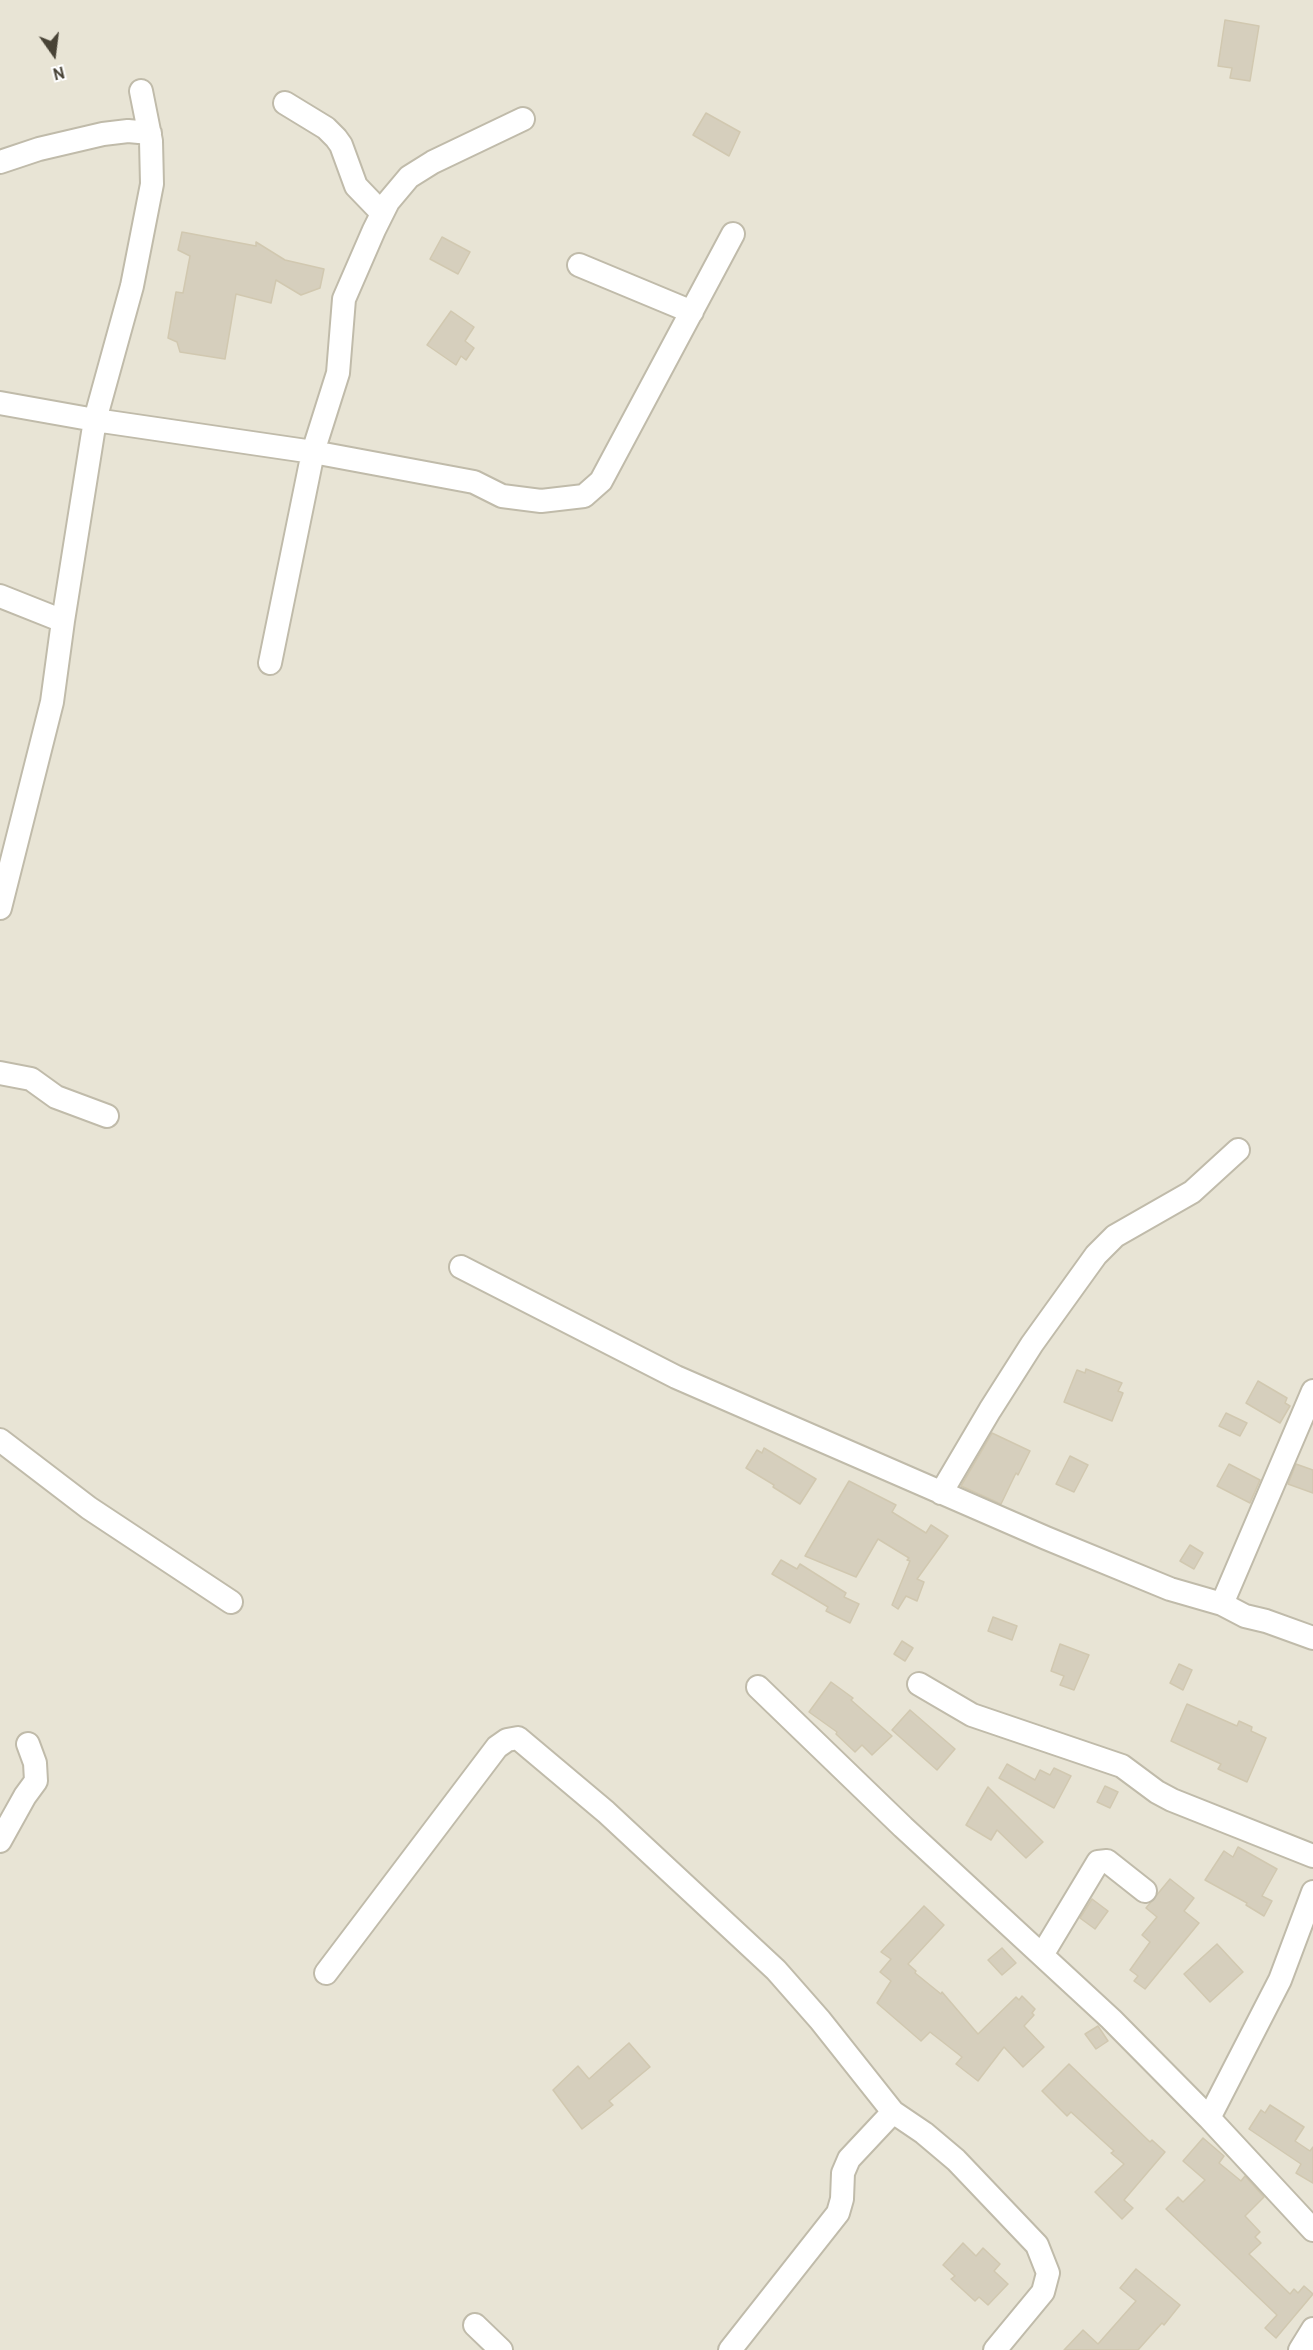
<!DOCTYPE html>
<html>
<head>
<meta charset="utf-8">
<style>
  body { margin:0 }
  #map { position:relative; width:1313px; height:2350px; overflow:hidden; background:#f4f2e8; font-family:Overpass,sans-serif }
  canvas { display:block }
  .north { position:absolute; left:24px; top:24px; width:60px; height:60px; -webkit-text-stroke:4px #fff; paint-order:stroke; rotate:166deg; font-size:16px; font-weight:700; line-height:24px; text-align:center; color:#484336 }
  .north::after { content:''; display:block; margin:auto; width:21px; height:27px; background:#484336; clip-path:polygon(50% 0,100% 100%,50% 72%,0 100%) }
</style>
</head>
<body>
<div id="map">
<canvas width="1313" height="2350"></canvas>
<div class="north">N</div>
</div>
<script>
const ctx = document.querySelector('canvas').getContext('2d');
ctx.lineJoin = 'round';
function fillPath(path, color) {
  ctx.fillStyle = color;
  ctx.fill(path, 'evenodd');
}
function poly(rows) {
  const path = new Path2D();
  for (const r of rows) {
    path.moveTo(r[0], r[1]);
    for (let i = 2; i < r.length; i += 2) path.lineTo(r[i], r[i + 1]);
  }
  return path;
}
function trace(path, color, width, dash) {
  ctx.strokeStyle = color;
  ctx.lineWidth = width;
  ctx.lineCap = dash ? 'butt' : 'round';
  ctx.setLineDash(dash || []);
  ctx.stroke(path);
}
const residential = poly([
  [0,0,1313,0,1313,2350,0,2350]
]);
const building = poly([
  [1225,20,1259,26,1250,81,1230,78,1232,68,1218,66,1225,20],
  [706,113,740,132,729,156,693,135,706,113],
  [182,232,256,246,256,242,285,260,324,269,320,288,301,295,276,280,271,303,236,294,225,359,180,352,177,342,168,338,176,292,183,293,190,256,178,250,182,232],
  [442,237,470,252,458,274,430,259,442,237],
  [451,311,474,327,465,341,474,348,466,360,461,356,456,365,427,345,451,311],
  [1086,1369,1122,1383,1118,1391,1123,1393,1112,1421,1064,1402,1077,1370,1085,1373,1086,1369],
  [1258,1381,1287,1398,1285,1403,1290,1406,1280,1423,1246,1403,1258,1381],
  [1226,1413,1247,1423,1240,1436,1219,1426,1226,1413],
  [992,1433,1030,1451,1018,1475,1016,1473,1001,1504,961,1486,992,1433],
  [764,1448,816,1479,800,1504,773,1487,774,1485,746,1468,757,1450,762,1453,764,1448],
  [1070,1456,1088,1465,1074,1492,1056,1484,1070,1456],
  [1229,1464,1260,1480,1250,1503,1217,1486,1229,1464],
  [1296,1464,1313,1470,1313,1493,1288,1484,1296,1464],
  [849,1481,896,1505,892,1512,926,1533,931,1525,948,1536,917,1579,924,1582,917,1601,906,1596,898,1609,892,1605,910,1561,907,1560,909,1558,878,1539,856,1577,805,1556,849,1481],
  [1190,1545,1203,1553,1194,1569,1180,1561,1190,1545],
  [781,1560,797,1569,800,1564,846,1593,844,1597,859,1604,850,1623,826,1611,828,1607,813,1598,772,1574,781,1560],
  [993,1617,1017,1626,1012,1640,988,1631,993,1617],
  [902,1641,913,1648,905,1661,894,1654,902,1641],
  [1060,1644,1089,1655,1074,1690,1060,1685,1064,1676,1051,1671,1060,1644],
  [1179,1664,1192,1670,1183,1690,1170,1683,1179,1664],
  [831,1682,853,1698,851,1700,892,1736,872,1755,862,1745,855,1752,836,1734,837,1732,809,1712,831,1682],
  [1187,1704,1237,1726,1239,1721,1252,1727,1251,1731,1266,1738,1247,1782,1218,1769,1221,1764,1171,1741,1187,1704],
  [910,1710,955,1749,937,1770,892,1730,910,1710],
  [1007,1764,1035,1780,1040,1770,1050,1775,1054,1768,1071,1776,1054,1808,999,1778,1007,1764],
  [1105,1786,1118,1792,1110,1808,1097,1802,1105,1786],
  [988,1787,1043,1842,1026,1858,997,1830,991,1840,966,1825,988,1787],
  [1238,1847,1277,1869,1262,1896,1272,1901,1264,1916,1246,1905,1247,1903,1205,1880,1224,1851,1233,1857,1238,1847],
  [1170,1879,1194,1898,1184,1911,1199,1923,1145,1989,1134,1981,1138,1976,1130,1970,1150,1942,1142,1935,1157,1917,1146,1908,1170,1879],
  [1092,1899,1108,1911,1095,1929,1080,1918,1092,1899],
  [924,1906,944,1925,908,1964,916,1971,915,1973,941,1994,942,1992,978,2034,1016,1997,1019,2000,1022,1996,1035,2009,1032,2013,1034,2015,1024,2026,1044,2047,1023,2067,1004,2047,978,2081,956,2064,962,2057,930,2032,921,2041,877,2003,891,1981,880,1972,891,1959,881,1952,924,1906],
  [1217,1944,1243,1972,1210,2002,1184,1974,1217,1944],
  [1002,1948,1016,1963,1002,1975,988,1960,1002,1948],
  [1098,2026,1108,2041,1096,2049,1085,2034,1098,2026],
  [629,2043,650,2067,609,2101,613,2105,582,2129,553,2090,578,2066,589,2079,629,2043],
  [1069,2064,1150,2142,1152,2140,1165,2152,1124,2200,1133,2208,1122,2219,1095,2192,1124,2164,1111,2153,1114,2151,1071,2112,1067,2116,1042,2091,1069,2064],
  [1270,2105,1304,2127,1295,2141,1310,2151,1313,2147,1313,2183,1296,2173,1301,2164,1249,2129,1261,2110,1265,2113,1270,2105],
  [1203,2138,1224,2156,1219,2163,1241,2181,1245,2176,1264,2197,1245,2216,1260,2232,1255,2237,1261,2243,1249,2254,1290,2294,1294,2289,1298,2293,1304,2286,1313,2294,1276,2338,1265,2328,1277,2315,1166,2209,1178,2197,1183,2202,1205,2180,1183,2161,1203,2138],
  [963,2243,976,2256,983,2248,1000,2264,994,2271,1008,2284,988,2305,979,2297,975,2301,951,2279,955,2276,943,2265,963,2243],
  [1136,2269,1180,2305,1164,2325,1162,2323,1138,2350,1064,2350,1083,2330,1098,2344,1136,2301,1120,2288,1136,2269]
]);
const minor = poly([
  [285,103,326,128,336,138,341,145,356,186,382,213],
  [0,162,39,149,103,134,128,131,150,133],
  [579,265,692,312],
  [0,403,95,420,313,452,474,482,502,496,541,501,584,496,601,481,733,234],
  [0,596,63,621,52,702,0,908],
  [63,621,95,420,132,286,152,184,151,141,141,91],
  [270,663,313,452,338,373,344,299,374,230,388,202,409,177,433,162,523,119],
  [0,1073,31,1079,56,1097,107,1116],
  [461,1267,676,1377,1046,1538,1170,1589,1222,1604],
  [1313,1391,1222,1604,1245,1616,1266,1621,1313,1638],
  [0,1440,89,1508,231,1602],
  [941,1493,990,1410,1032,1344,1096,1255,1115,1236,1192,1192,1238,1150],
  [919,1684,972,1715,1122,1766,1157,1792,1172,1800,1313,1856],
  [758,1687,903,1827,1111,2019,1209,2118,1313,2230],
  [0,1841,25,1796,36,1781,35,1763,28,1744],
  [1042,1955,1098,1862,1107,1861,1145,1891],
  [326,1973,497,1747,507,1740,518,1738,606,1812,776,1970,820,2020,893,2112,924,2133,956,2160,1037,2245,1048,2273,1043,2292,995,2350],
  [1209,2118,1280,1980,1313,1892],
  [475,2325,501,2350],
  [730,2350,838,2213,842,2199,843,2173,849,2159,893,2112],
  [1300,2350,1313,2329]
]);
fillPath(residential, '#e8e4d5');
fillPath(building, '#d6cfbd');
trace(building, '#d1c8b0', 1.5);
trace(minor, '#c0bbaa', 26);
trace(minor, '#fff', 22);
</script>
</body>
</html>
